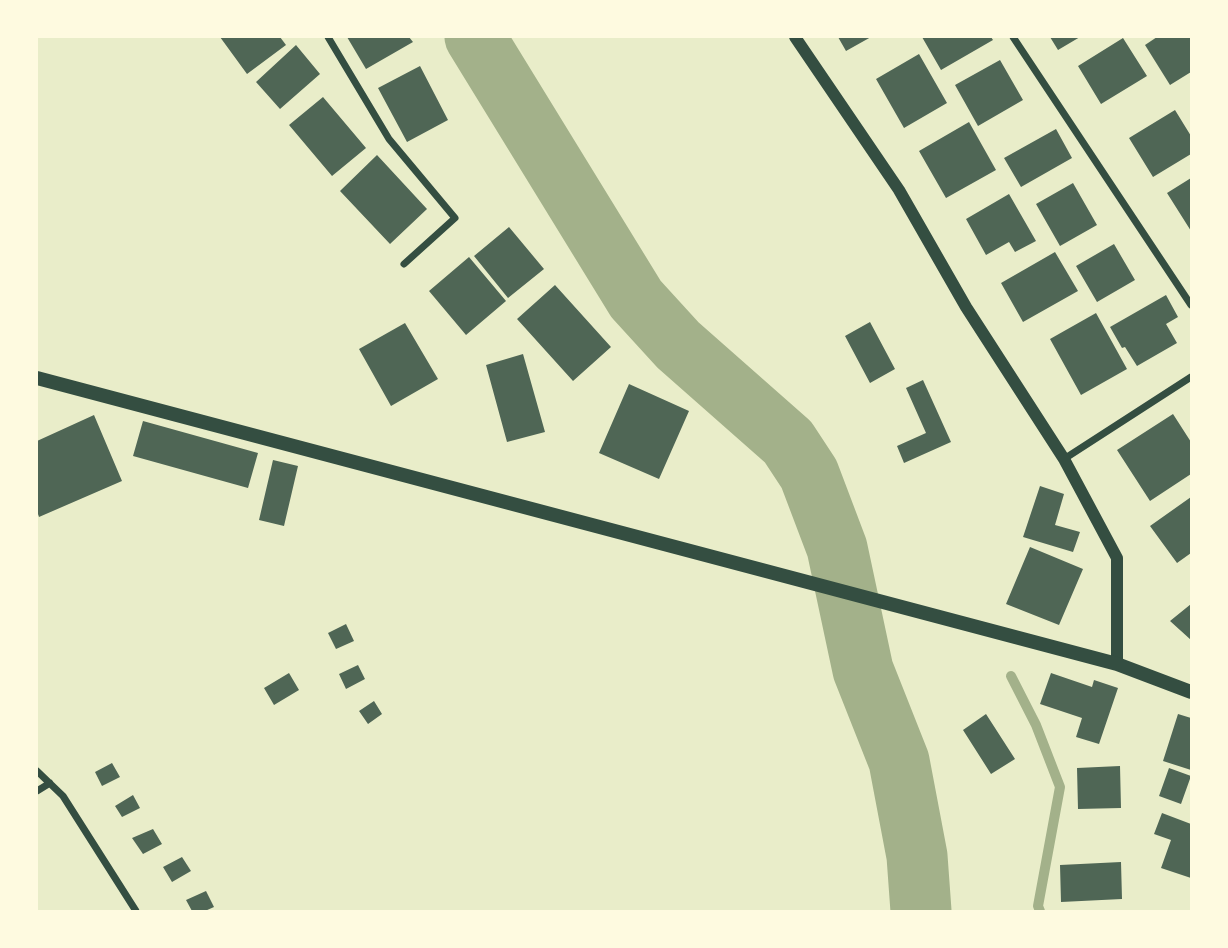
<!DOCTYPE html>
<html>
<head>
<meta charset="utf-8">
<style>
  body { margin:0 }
  #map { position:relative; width:1228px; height:948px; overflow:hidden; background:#e9edc9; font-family:Ubuntu,sans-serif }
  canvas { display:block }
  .frame { position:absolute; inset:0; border:38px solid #fefae0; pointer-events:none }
</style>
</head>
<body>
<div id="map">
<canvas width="1228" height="948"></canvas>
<div class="frame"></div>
</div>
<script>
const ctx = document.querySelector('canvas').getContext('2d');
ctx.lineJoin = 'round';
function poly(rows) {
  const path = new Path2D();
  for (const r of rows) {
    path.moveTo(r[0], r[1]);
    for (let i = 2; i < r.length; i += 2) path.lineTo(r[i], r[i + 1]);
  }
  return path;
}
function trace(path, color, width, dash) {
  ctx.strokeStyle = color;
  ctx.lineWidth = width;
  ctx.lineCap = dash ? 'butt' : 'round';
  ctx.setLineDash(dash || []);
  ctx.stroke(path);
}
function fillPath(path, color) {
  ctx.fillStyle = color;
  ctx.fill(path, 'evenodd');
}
const stream = poly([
  [1011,676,1036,725,1060,787,1038,906,1040,911]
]);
const river = poly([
  [475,37,636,299,678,345,788,442,809,474,837,548,863,670,899,761,917,856,921,911]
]);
const building = poly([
  [220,37,280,37,286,45,247,74],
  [347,37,409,37,413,42,366,69],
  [838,37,871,37,846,51],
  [922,37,991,37,993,40,941,70],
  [1050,37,1080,37,1058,50],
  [1157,37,1191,37,1191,72,1170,85,1145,45],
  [1123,38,1147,76,1101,104,1078,66],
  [296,45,320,74,280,109,256,82],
  [919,54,947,103,904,128,876,79],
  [1000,60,1023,100,978,126,955,85],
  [420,66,448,120,407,142,378,88],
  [323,97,366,148,332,176,289,125],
  [1175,110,1191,136,1191,154,1153,177,1129,138],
  [969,122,996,170,946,198,919,151],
  [1056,129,1072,158,1021,187,1004,158],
  [377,155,427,209,390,244,340,191],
  [1191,178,1191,231,1167,193],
  [1073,183,1097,225,1060,246,1036,204],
  [1009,194,1036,241,1015,252,1009,242,986,255,966,219],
  [509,227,544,269,508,298,474,256],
  [1114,244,1135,280,1097,302,1076,266],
  [1055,252,1078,291,1023,322,1001,283],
  [469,257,506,301,466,335,429,291],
  [555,285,611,347,573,381,517,319],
  [1166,295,1178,317,1166,324,1177,343,1137,366,1125,347,1122,348,1110,327],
  [1096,313,1127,369,1081,395,1050,339],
  [870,322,895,369,870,383,845,336],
  [405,323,438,379,391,406,359,349],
  [523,354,545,432,507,442,486,365],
  [923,380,951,442,904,463,897,446,926,433,906,388],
  [629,384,689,411,659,479,599,453],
  [1173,414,1191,442,1191,474,1150,501,1117,450],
  [94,415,122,481,39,517,37,511,37,441],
  [143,421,258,453,248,488,133,456],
  [273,460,298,466,284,526,259,520],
  [1040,486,1064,494,1055,525,1080,532,1073,552,1023,537],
  [1191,497,1191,553,1177,563,1150,526],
  [1030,547,1083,569,1059,625,1006,604],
  [1191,604,1191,640,1170,621],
  [346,624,354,641,336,649,328,633],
  [358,665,365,679,346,689,339,674],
  [289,673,299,690,274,705,264,688],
  [1051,673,1092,687,1094,680,1118,688,1099,744,1076,737,1082,718,1040,704],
  [374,701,382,714,368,724,359,711],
  [986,714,1015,759,991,774,963,730],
  [1178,714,1191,718,1191,770,1163,761],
  [112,763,120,777,102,786,95,772],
  [1120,766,1121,808,1078,809,1077,768],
  [1169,768,1191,776,1181,804,1159,796],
  [133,795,140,808,122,817,115,806],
  [1162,813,1191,824,1191,878,1161,868,1171,840,1154,834],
  [153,829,162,844,143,854,132,838],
  [182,857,191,871,172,882,163,867],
  [1121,862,1122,899,1061,902,1060,865],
  [206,891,214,907,205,911,192,911,186,900]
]);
const minor = poly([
  [328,37,389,139,455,218,404,264],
  [1013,37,1191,305],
  [1064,459,1191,377],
  [37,771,63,796,136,911],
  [37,791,50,783]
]);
const tertiary = poly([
  [795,37,899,190,966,307,1064,459,1117,558,1117,664]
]);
const secondary = poly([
  [37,378,1117,664,1191,692]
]);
trace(stream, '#a3b18a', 10);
trace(river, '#a3b18a', 61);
fillPath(building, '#4f6655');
trace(minor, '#344e41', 7);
trace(tertiary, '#344e41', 12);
trace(secondary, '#344e41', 14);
</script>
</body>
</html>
